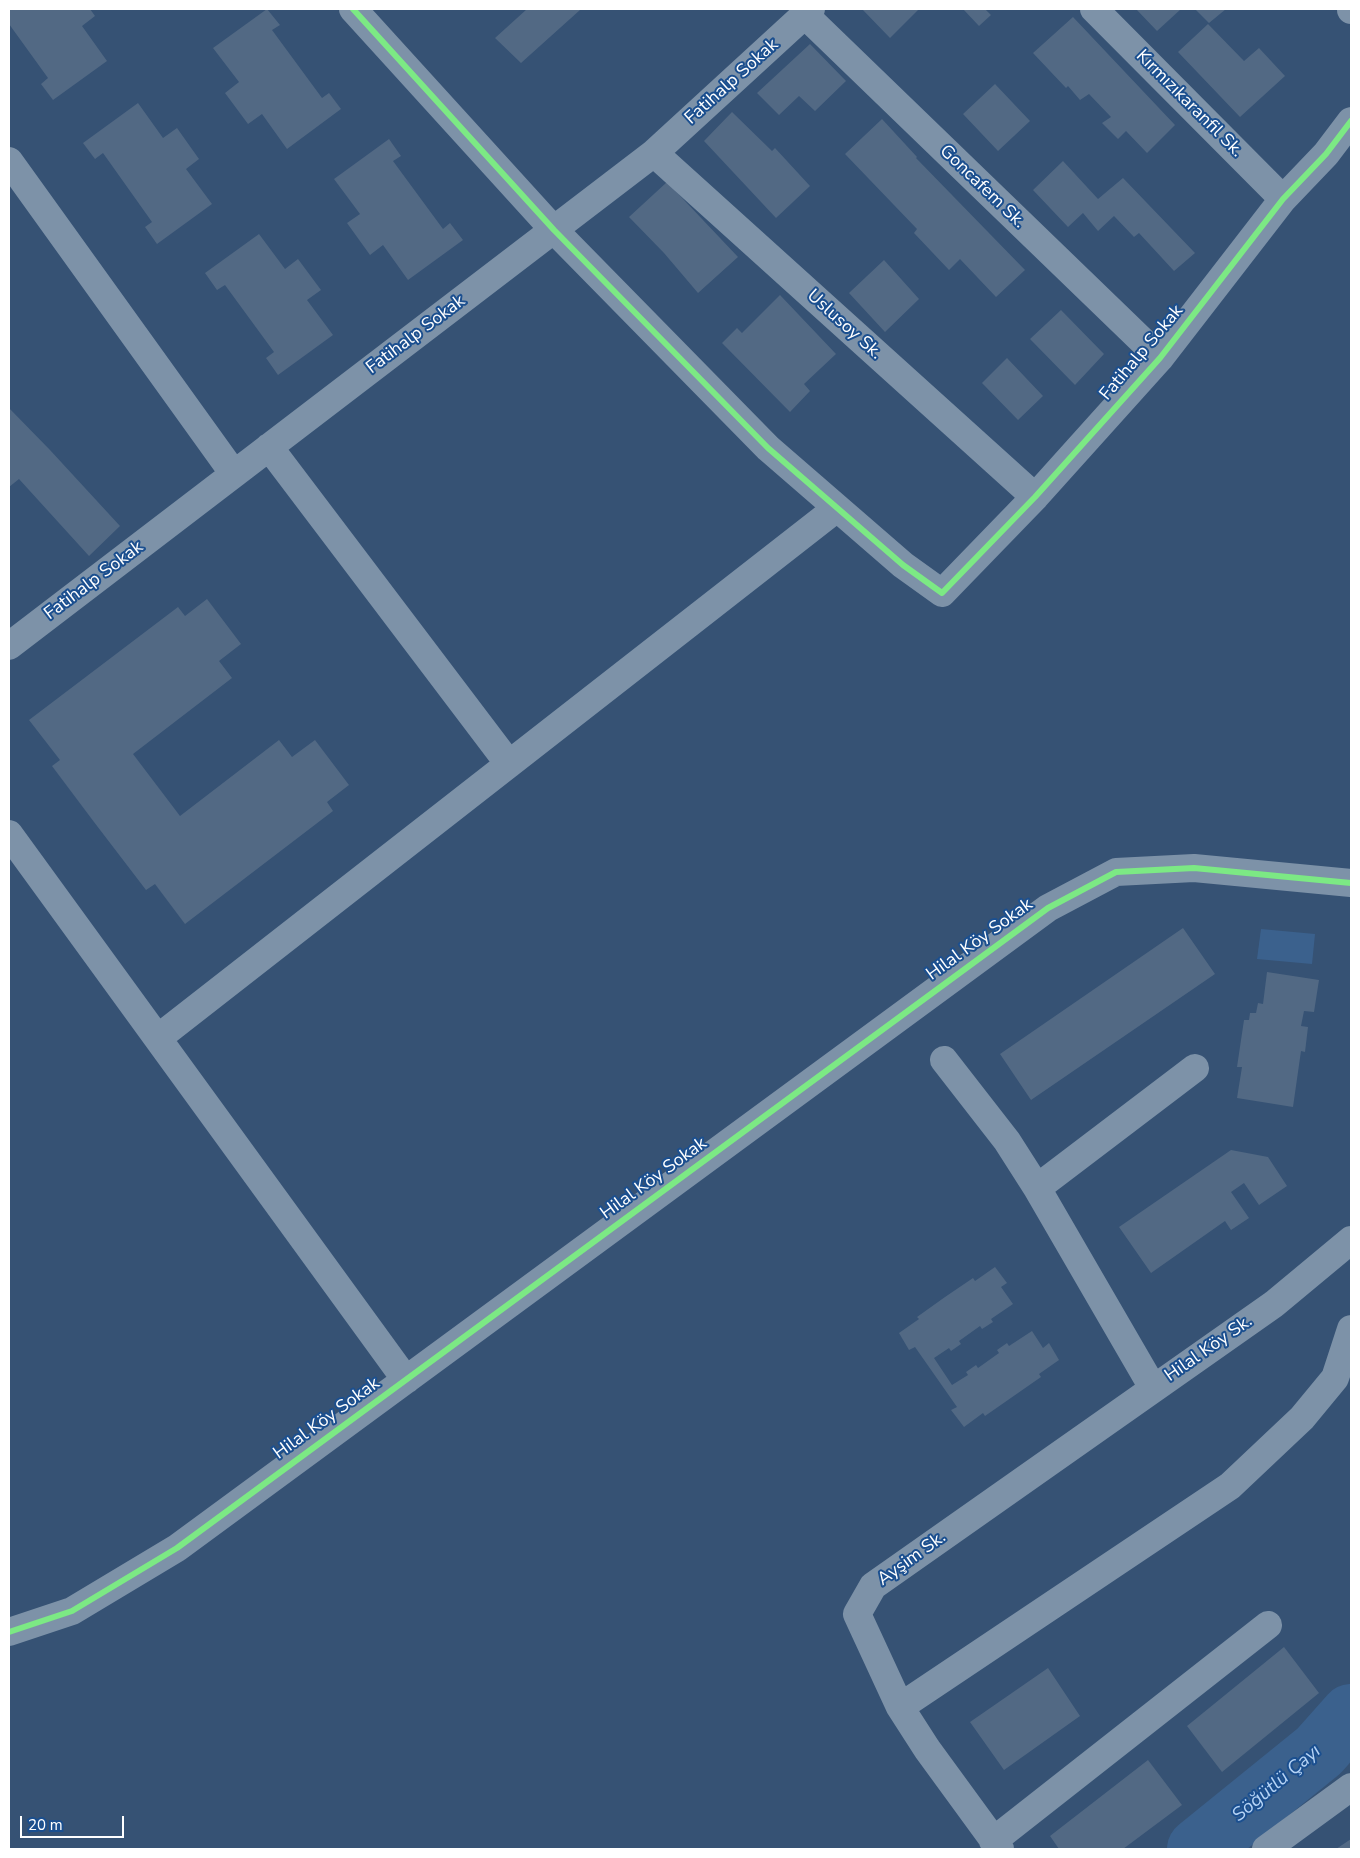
<!DOCTYPE html>
<html>
<head>
<meta charset="utf-8">
<style>
  body { margin:0 }
  #map { position:relative; width:1360px; height:1858px; overflow:hidden; background:#365274; font-family:"Nunito Sans",sans-serif }
  canvas { display:block }
  .frame { position:absolute; inset:0; border:10px solid #fff; pointer-events:none }
  .scale { position:absolute; left:20px; top:1816px; width:104px; height:22px; box-sizing:border-box; border:2px solid #fff; border-top:0; padding-left:6px; font-size:15px; line-height:18px; white-space:nowrap; color:#fff; -webkit-text-stroke:4px #1b4f8f; paint-order:stroke }
</style>
</head>
<body>
<div id="map">
<canvas width="1360" height="1858"></canvas>
<div class="frame"></div>
<div class="scale">20 m</div>
</div>
<script>
const ctx = document.querySelector('canvas').getContext('2d');
ctx.lineJoin = 'round';
function fillPath(path, color) {
  ctx.fillStyle = color;
  ctx.fill(path, 'evenodd');
}
function poly(rows) {
  const path = new Path2D();
  for (const r of rows) {
    path.moveTo(r[0], r[1]);
    for (let i = 2; i < r.length; i += 2) path.lineTo(r[i], r[i + 1]);
  }
  return path;
}
function trace(path, color, width, dash) {
  ctx.strokeStyle = color;
  ctx.lineWidth = width;
  ctx.lineCap = dash ? 'butt' : 'round';
  ctx.setLineDash(dash || []);
  ctx.stroke(path);
}
function drawText(font, color, halo, rows, align = 'center') {
  ctx.font = font + ' "Nunito Sans",sans-serif';
  ctx.lineWidth = 4;
  ctx.setLineDash([]);
  ctx.textBaseline = 'middle';
  ctx.strokeStyle = halo;
  ctx.fillStyle = color;
  for (const [text, x, y, turn = 0] of rows) {
    ctx.save();
    ctx.translate(x, y);
    ctx.rotate((+turn || 0) * Math.PI / 180);
    ctx.textAlign = isNaN(turn) ? turn : align;
    if (halo) ctx.strokeText(text, 0, 0);
    ctx.fillText(text, 0, 0);
    ctx.restore();
  }
}
const water = poly([
  [1261,929,1315,934,1312,964,1257,959]
]);
const river = poly([
  [1198,1849,1319,1751,1351,1715]
]);
const building = poly([
  [9,9,90,9,95,16,82,26,107,61,53,100,41,84,48,78,9,24],
  [267,9,280,25,272,30,322,98,329,93,341,109,287,149,262,114,248,124,225,93,239,82,213,48],
  [527,9,579,9,580,10,521,63,495,38],
  [862,9,919,9,890,38],
  [963,9,985,9,991,15,979,26],
  [1136,9,1181,9,1157,31],
  [1195,9,1226,9,1209,23],
  [1073,17,1175,125,1147,153,1126,131,1118,139,1102,123,1111,117,1089,94,1080,100,1068,86,1066,88,1033,53],
  [1208,24,1244,61,1259,48,1285,76,1240,117,1178,52],
  [810,44,846,81,815,111,799,96,779,115,757,93],
  [995,84,1030,121,998,151,963,114],
  [138,103,163,138,177,128,199,159,186,169,212,204,157,244,145,227,152,222,103,153,95,159,83,143],
  [732,112,772,151,775,148,810,186,776,218,704,141],
  [882,119,917,157,916,158,1025,270,996,297,960,259,949,270,914,233,917,229,845,154],
  [389,139,401,156,393,161,443,229,450,223,463,240,408,280,383,245,370,255,347,223,360,214,334,179],
  [1063,161,1098,199,1123,178,1195,253,1174,271,1139,233,1134,237,1114,216,1098,231,1083,213,1068,227,1033,190],
  [667,182,738,257,698,293,664,253,629,217],
  [259,234,285,269,298,259,321,290,307,300,333,335,278,375,266,358,274,352,225,285,217,290,205,273],
  [884,260,919,299,885,332,849,293],
  [780,295,836,354,804,384,810,391,790,412,722,343,737,328,742,333],
  [1061,310,1104,354,1075,385,1030,339],
  [1007,358,1043,396,1018,420,982,383],
  [9,408,50,450,120,526,89,556,19,479,9,487],
  [207,599,241,644,219,661,232,678,133,754,180,816,279,740,292,757,315,740,349,785,327,802,333,811,185,924,155,884,146,890,94,822,52,766,60,760,29,720,178,607,185,616],
  [1183,928,1215,974,1031,1100,1000,1054],
  [1267,972,1319,980,1314,1012,1304,1011,1301,1026,1308,1027,1305,1052,1301,1051,1293,1107,1237,1098,1242,1067,1237,1067,1244,1020,1249,1020,1250,1013,1256,1013,1258,1003,1263,1004],
  [1231,1150,1268,1157,1287,1186,1259,1205,1244,1183,1231,1192,1249,1218,1231,1230,1225,1221,1151,1273,1119,1227],
  [995,1267,1007,1283,1001,1287,1013,1304,991,1319,993,1322,982,1329,980,1326,959,1341,961,1344,951,1351,949,1348,934,1358,952,1385,968,1375,966,1372,976,1365,978,1368,999,1353,997,1350,1007,1343,1009,1346,1032,1331,1043,1348,1049,1343,1059,1360,1039,1374,1041,1377,985,1416,983,1413,964,1427,951,1410,957,1407,915,1347,909,1350,899,1333,919,1319,917,1317,945,1297,973,1278,975,1281],
  [1284,1647,1319,1693,1222,1772,1187,1726],
  [1048,1668,1080,1716,1004,1770,970,1722],
  [1148,1760,1182,1805,1123,1849,1059,1849,1050,1836],
  [1351,1839,1351,1849,1336,1849]
]);
const minor = poly([
  [353,9,554,230,768,448,903,565,942,593,1035,497,1160,358,1283,199,1326,154,1351,121],
  [1094,9,1283,199],
  [1351,9,1351,10],
  [805,15,1160,358],
  [654,153,1035,497],
  [9,161,234,474],
  [269,447,509,764],
  [9,646,654,153,811,9],
  [9,834,406,1380],
  [158,1038,837,508],
  [944,1060,1007,1141,1037,1188,1153,1388],
  [1037,1188,1195,1068],
  [9,1632,72,1611,177,1548,1048,908,1116,872,1194,868,1351,883],
  [900,1707,1230,1486,1302,1418,1335,1378,1351,1329],
  [993,1841,1268,1625],
  [1000,1849,927,1749,900,1707,857,1614,873,1586,1274,1304,1351,1240],
  [1266,1849,1351,1787]
]);
const cycleway = poly([
  [353,9,554,230,768,448,903,565,942,593,1035,497,1160,358,1283,199,1326,154,1351,121],
  [9,1632,72,1611,177,1548,1048,908,1116,872,1194,868,1351,883]
]);
const streetNames = [
  ["Fatihalp Sokak",732,82,-42],
  ["Kırmızıkaranfil Sk.",1189,104,45],
  ["Goncafem Sk.",982,187,44],
  ["Uslusoy Sk.",844,325,42],
  ["Fatihalp Sokak",416,335,-37],
  ["Fatihalp Sokak",1142,353,-50],
  ["Fatihalp Sokak",94,581,-37],
  ["Hilal Köy Sokak",980,940,-36],
  ["Hilal Köy Sokak",654,1179,-36],
  ["Hilal Köy Sk.",1209,1349,-35],
  ["Hilal Köy Sokak",327,1419,-36],
  ["Ayşim Sk.",912,1559,-36]
];
const waterNames = [
  ["Söğütlü Çayı",1277,1784,-40]
];
fillPath(water, '#3b618d');
trace(river, '#3b618d', 62);
fillPath(building, '#526984');
trace(minor, '#7d92a8', 28);
trace(cycleway, '#7ce984', 6);
drawText('18px', '#fff', '#1b4f8f', streetNames);
drawText('italic 19px', '#b5d3f5', '#1b4f8f', waterNames);
</script>
</body>
</html>
